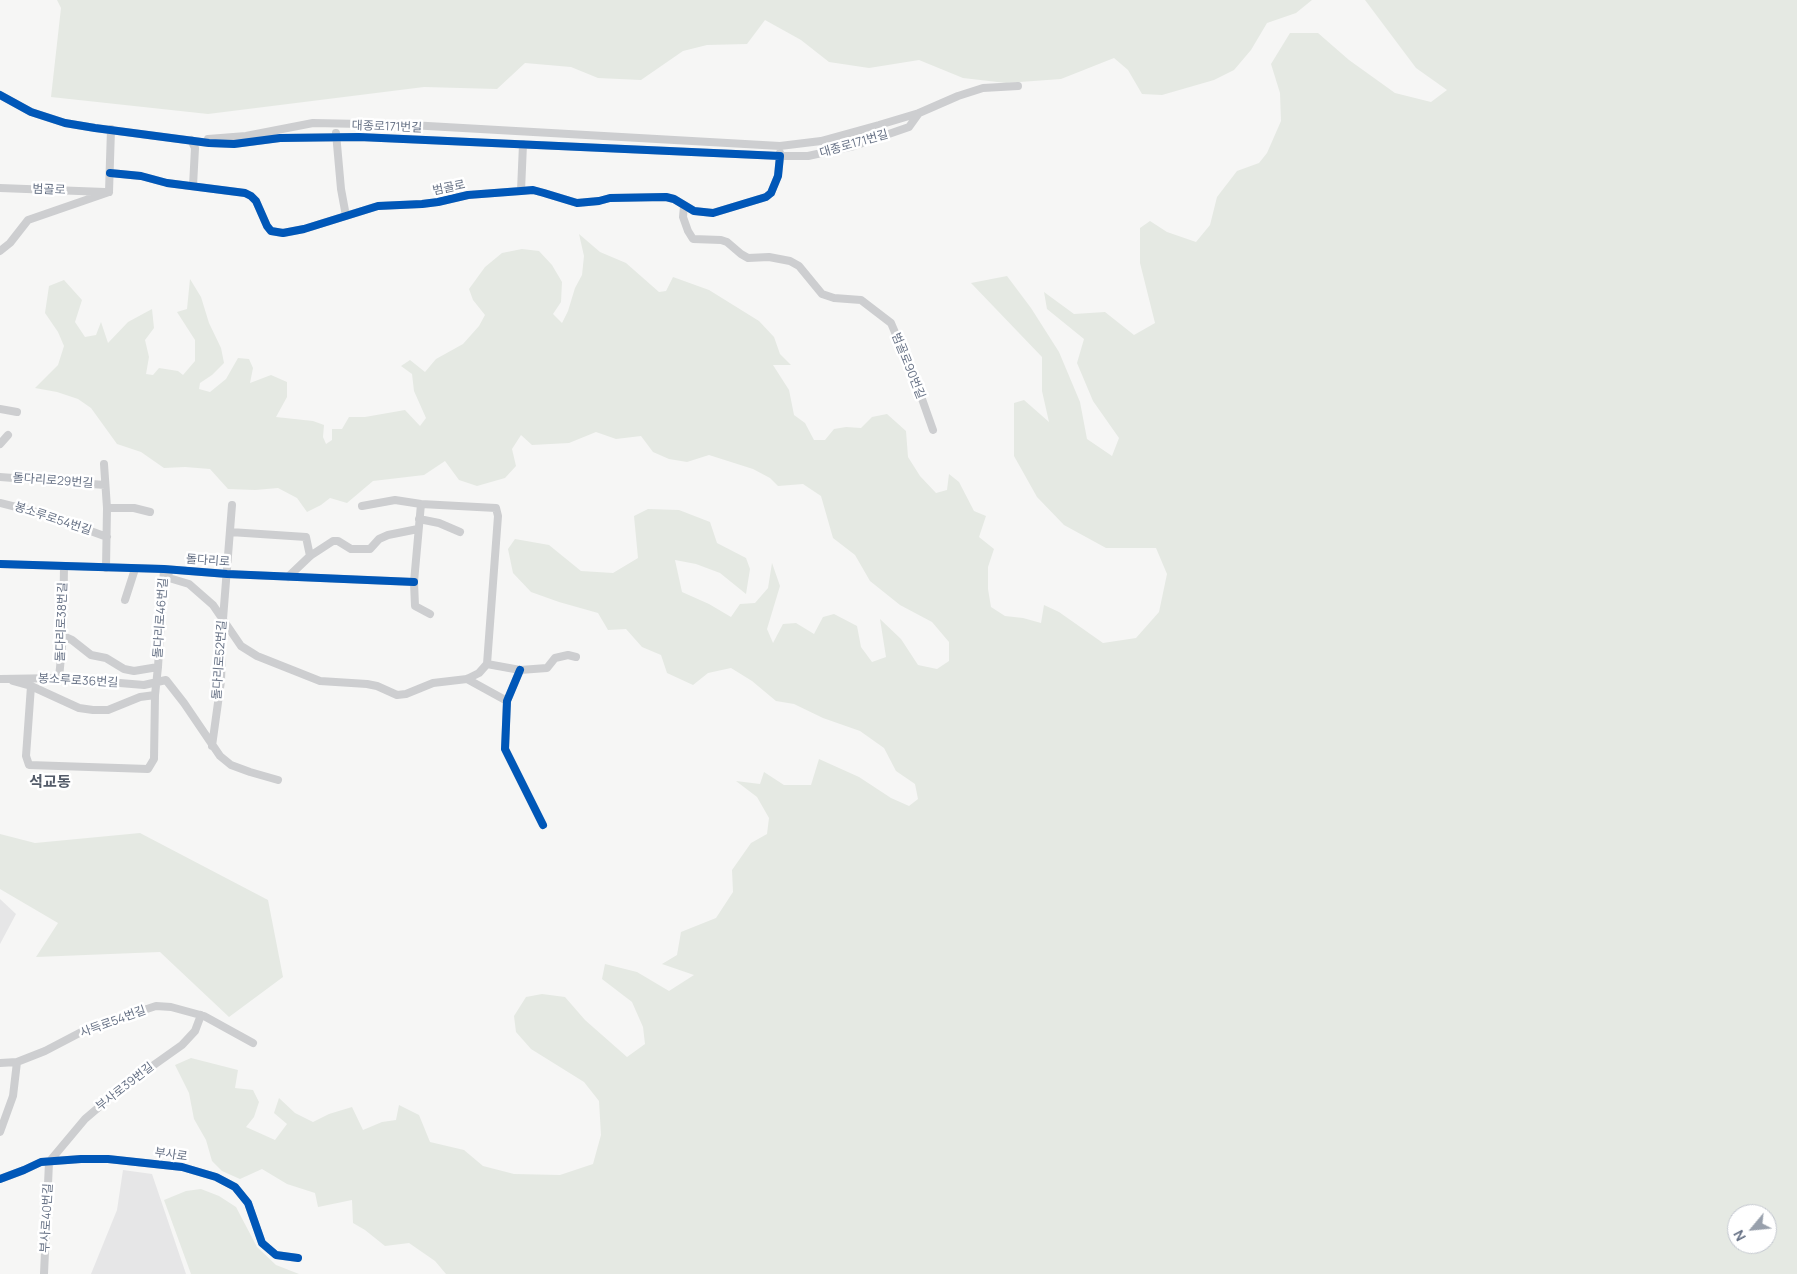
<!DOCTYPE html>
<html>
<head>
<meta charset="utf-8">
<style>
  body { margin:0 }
  #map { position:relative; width:1797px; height:1274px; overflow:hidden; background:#f6f6f5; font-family:Manrope,sans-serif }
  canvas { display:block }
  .north { position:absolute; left:1727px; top:1204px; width:50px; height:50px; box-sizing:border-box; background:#fff; border:1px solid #c2c6ce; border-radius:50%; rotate:242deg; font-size:14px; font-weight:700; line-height:20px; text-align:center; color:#667185 }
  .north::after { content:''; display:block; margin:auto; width:18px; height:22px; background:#98a0ac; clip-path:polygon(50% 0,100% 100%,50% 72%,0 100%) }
</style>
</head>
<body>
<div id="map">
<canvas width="1797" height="1274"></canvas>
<div class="north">N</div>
</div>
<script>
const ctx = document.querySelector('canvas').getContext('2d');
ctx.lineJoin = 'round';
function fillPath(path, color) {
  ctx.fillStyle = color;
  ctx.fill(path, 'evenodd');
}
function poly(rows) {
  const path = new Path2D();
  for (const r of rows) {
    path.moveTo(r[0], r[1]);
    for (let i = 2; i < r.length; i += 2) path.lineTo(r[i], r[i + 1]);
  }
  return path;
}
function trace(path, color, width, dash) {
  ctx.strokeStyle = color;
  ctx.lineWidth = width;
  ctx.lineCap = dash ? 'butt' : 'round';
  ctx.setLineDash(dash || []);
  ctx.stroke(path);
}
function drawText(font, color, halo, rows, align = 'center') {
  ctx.font = font + ' Manrope,"Noto Sans KR",sans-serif';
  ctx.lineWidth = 5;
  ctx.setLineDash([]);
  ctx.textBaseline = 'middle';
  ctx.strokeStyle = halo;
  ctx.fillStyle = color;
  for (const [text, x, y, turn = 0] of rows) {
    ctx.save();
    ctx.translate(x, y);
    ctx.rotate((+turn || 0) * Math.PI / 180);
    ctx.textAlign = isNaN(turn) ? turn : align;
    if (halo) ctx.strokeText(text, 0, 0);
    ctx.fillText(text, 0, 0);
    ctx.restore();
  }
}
const built = poly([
  [0,899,16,914,0,944],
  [123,1170,152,1174,186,1274,91,1274,117,1210]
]);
const green = poly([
  [57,0,1312,0,1296,13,1267,23,1251,50,1234,70,1214,80,1162,95,1142,94,1128,70,1114,58,1061,79,1006,83,963,78,919,60,869,68,829,62,801,40,765,20,747,44,707,45,683,51,641,80,598,78,571,67,525,63,497,89,424,87,208,114,51,97,61,8],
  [1365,0,1797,0,1797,1274,446,1274,435,1261,409,1243,385,1246,365,1230,353,1223,352,1200,318,1207,315,1193,287,1184,262,1169,240,1179,222,1171,212,1161,206,1140,194,1119,189,1093,175,1065,191,1058,238,1070,235,1088,253,1090,259,1102,254,1117,246,1127,275,1140,287,1124,274,1113,279,1098,295,1113,313,1122,329,1114,352,1107,363,1130,382,1122,396,1120,399,1105,419,1115,430,1142,464,1150,483,1166,514,1174,560,1175,593,1164,601,1135,599,1101,584,1082,531,1049,516,1032,514,1016,526,997,542,994,565,997,585,1020,627,1057,645,1044,643,1027,632,1002,602,979,605,964,637,972,669,991,694,975,662,964,677,955,681,932,716,918,733,892,732,870,751,843,767,834,769,818,757,797,736,781,760,784,764,772,784,785,811,785,819,759,859,777,891,798,909,806,918,799,915,784,896,771,884,748,860,731,823,718,794,704,776,701,752,681,731,668,708,673,693,685,667,673,661,655,642,647,626,629,608,630,598,613,559,602,531,592,513,573,508,549,515,539,549,545,581,571,613,573,638,558,634,516,648,509,679,510,710,522,717,543,746,558,750,569,746,594,720,573,696,564,675,560,682,592,709,604,731,617,740,604,755,603,768,588,772,563,780,586,767,629,773,643,783,624,796,623,814,634,823,617,834,614,857,626,861,647,872,662,886,657,880,619,901,639,918,665,937,669,949,661,949,642,932,622,900,605,870,581,855,555,833,538,821,496,803,484,778,486,770,478,753,469,709,455,687,462,669,459,653,452,641,436,616,439,596,432,569,443,532,445,521,435,512,449,516,466,505,478,477,486,459,480,445,461,424,475,373,481,347,503,330,498,321,505,307,512,297,498,278,488,255,490,228,489,210,469,185,467,164,468,141,452,117,444,91,408,78,399,57,392,35,388,58,365,64,346,58,332,45,313,49,286,64,280,82,300,75,322,85,337,96,335,101,322,108,343,128,322,152,309,154,328,145,340,149,357,146,374,153,375,159,368,178,371,183,375,195,361,195,340,177,312,187,309,190,279,201,297,209,323,221,348,224,363,212,375,200,383,199,389,210,392,226,379,238,358,249,359,253,368,250,383,271,375,287,382,287,397,276,417,313,421,324,425,323,437,326,444,332,440,332,429,342,429,349,417,365,417,405,410,420,426,426,418,414,391,412,374,401,366,410,360,425,372,436,359,463,344,479,326,485,315,473,300,469,289,485,267,502,253,522,249,539,251,552,265,562,282,561,302,553,314,562,323,568,311,575,288,582,275,584,256,579,234,600,252,626,263,659,292,666,291,673,277,709,290,759,321,774,337,780,354,791,365,773,365,789,390,794,415,805,423,814,440,825,440,834,429,846,427,861,428,872,417,887,414,906,431,908,457,920,476,936,493,947,490,949,474,959,482,974,511,986,516,979,537,994,549,988,567,988,589,991,607,1005,616,1023,618,1041,623,1044,605,1059,612,1103,643,1136,638,1159,612,1167,574,1156,548,1106,548,1064,525,1037,497,1014,456,1014,403,1024,400,1049,422,1042,391,1042,357,971,283,1007,276,1031,308,1059,352,1080,402,1087,439,1112,456,1119,438,1093,401,1077,363,1084,339,1047,309,1044,292,1074,314,1105,312,1134,335,1155,323,1140,263,1140,228,1150,221,1167,232,1196,242,1210,225,1217,197,1237,171,1259,163,1267,153,1281,121,1280,93,1271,64,1290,33,1318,33,1349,60,1395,93,1431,102,1447,90,1416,68],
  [1737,1214,1767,1214,1767,1244,1737,1244],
  [140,833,268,900,283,977,229,1017,160,952,36,957,58,923,0,889,0,834,35,843],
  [201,1189,219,1196,236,1207,257,1247,276,1265,299,1274,191,1274,164,1200,186,1191]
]);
const minor = poly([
  [0,95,31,112,65,123,95,128,209,143,234,144,280,138,359,137,780,156,778,176,771,193,766,197,713,213,694,211,674,199,666,197,610,198,599,201,577,203,544,193,533,190,521,191,468,195,438,202,422,204,378,206,304,229,283,233,271,231,267,226,256,201,251,196,245,193,167,183,141,176,110,173],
  [336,133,341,189,346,216],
  [208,139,246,136,313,123,410,125,780,146,821,141,879,125,919,113,958,96,983,88,1018,86],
  [191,140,195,148,193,186],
  [780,153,780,156,808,156,854,146,909,127,919,113],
  [0,188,105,192],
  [521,191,523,144],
  [109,192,111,129],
  [684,206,683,217,688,231,693,239,721,240,727,242,741,254,748,258,769,257,790,261,799,266,822,294,834,298,861,300,891,323,916,382,933,430],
  [0,251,10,243,28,220,109,192],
  [0,409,17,412],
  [0,444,8,435],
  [104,464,107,508,106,568],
  [0,477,105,485],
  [0,503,44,514,107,537],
  [421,504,414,582,415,606,430,614],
  [362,506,395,500,421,504,496,508,498,516,487,664],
  [107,508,134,508,150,512],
  [419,519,439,523,460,532],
  [230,532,306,537,310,556],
  [0,564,164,569,227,574,414,582],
  [168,570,169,578,189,584,213,605,241,646,257,656,320,681,367,684,377,686,397,695,406,694,433,683,467,679,479,673,487,664],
  [288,577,310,556,333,541,338,541,351,549,370,549,379,539,388,535,418,529],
  [125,600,135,569],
  [63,636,72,640,91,655,106,658,124,669,134,671,158,667],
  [487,664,520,670,547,668,555,658,568,655,576,657],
  [520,670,507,701,505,749,543,825],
  [59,678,63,636,64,566],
  [0,679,59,678,144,685,166,680,184,703,220,756,231,765,250,772,278,780],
  [467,679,507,701],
  [13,681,31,686,79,708,93,710,108,710,140,697,155,695],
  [31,686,26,756,29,765,148,769,154,759,155,695,158,667,164,569],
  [212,746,221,681,223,619,232,505],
  [0,1063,17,1062,45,1051,89,1028,156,1006,171,1007,204,1016,253,1043],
  [0,1132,13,1096,17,1062],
  [0,1179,24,1170,41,1162,81,1159,108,1159,182,1167,216,1177,235,1187,248,1203,262,1243,276,1255,298,1258],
  [44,1274,49,1162,85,1119,120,1089,182,1045,195,1031,201,1015]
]);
const cycleway = poly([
  [0,95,31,112,65,123,95,128,209,143,234,144,280,138,359,137,780,156,778,176,771,193,766,197,713,213,694,211,674,199,666,197,610,198,599,201,577,203,544,193,533,190,521,191,468,195,438,202,422,204,378,206,304,229,283,233,271,231,267,226,256,201,251,196,245,193,167,183,141,176,110,173],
  [0,564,164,569,227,574,414,582],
  [520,670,507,701,505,749,543,825],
  [0,1179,24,1170,41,1162,81,1159,108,1159,182,1167,216,1177,235,1187,248,1203,262,1243,276,1255,298,1258]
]);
const streetNames = [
  ["대종로171번길",387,127,2],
  ["대종로171번길",854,144,-16],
  ["범골로",449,188,-12],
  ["범골로",49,190,2],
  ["범골로90번길",908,366,68],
  ["돌다리로29번길",53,481,4],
  ["봉소루로54번길",53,519,18],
  ["돌다리로",208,561,4],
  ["돌다리로46번길",161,618,-86],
  ["돌다리로38번길",62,622,-88],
  ["돌다리로52번길",220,660,-86],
  ["봉소루로36번길",78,681,3],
  ["사득로54번길",113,1022,-20],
  ["부사로39번길",125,1087,-38],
  ["부사로",171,1155,8],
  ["부사로40번길",47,1218,-87]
];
const quarterNames = [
  ["석교동",50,783]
];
fillPath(built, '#e6e6e7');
fillPath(green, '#e5e9e3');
trace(minor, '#cdced0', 8);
trace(cycleway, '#0057b8', 8);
drawText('12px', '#667185', '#fff', streetNames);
drawText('bold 15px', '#545c6a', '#fff', quarterNames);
</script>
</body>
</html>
